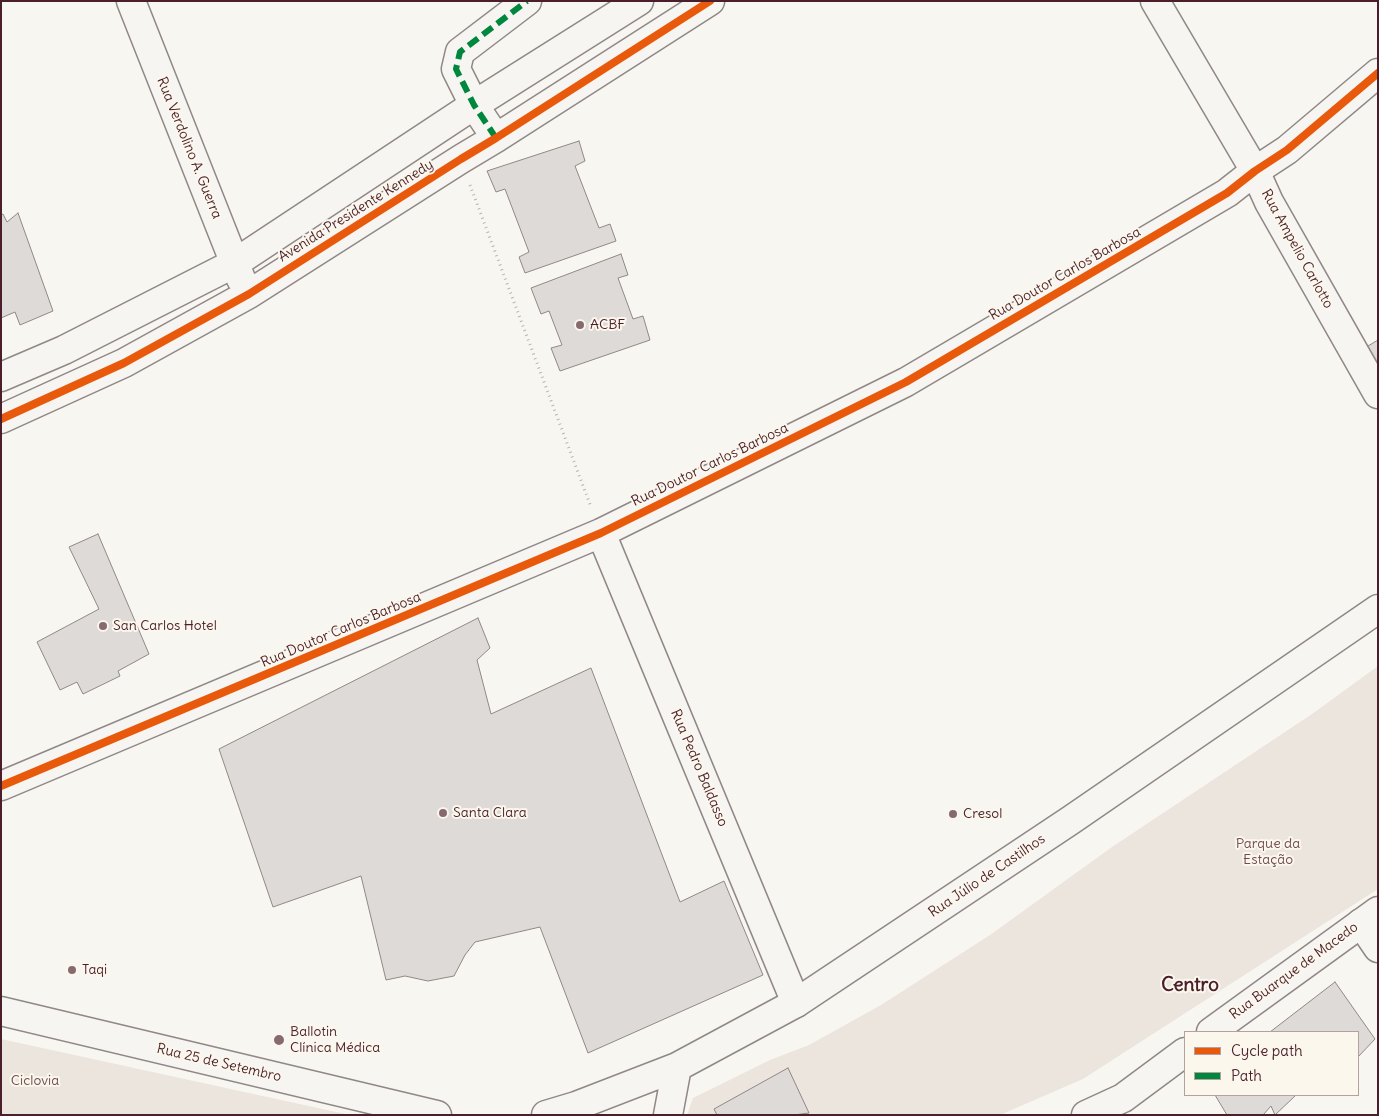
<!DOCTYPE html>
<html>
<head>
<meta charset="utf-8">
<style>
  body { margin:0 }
  #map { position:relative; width:1379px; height:1116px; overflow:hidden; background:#f8f6f0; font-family:Delius,sans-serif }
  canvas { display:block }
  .frame { position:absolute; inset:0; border:2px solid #4a1f2b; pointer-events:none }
  .legend { position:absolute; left:1184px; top:1031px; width:175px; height:65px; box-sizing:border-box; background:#fbf7ec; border:1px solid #b4a19f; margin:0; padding:6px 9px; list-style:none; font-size:15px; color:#4a1f2b }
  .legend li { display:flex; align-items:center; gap:10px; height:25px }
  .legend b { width:25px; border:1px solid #b4a19f }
</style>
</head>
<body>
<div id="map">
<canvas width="1379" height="1116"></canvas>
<div class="frame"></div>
<ul class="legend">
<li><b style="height:6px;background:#e8590c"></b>Cycle path</li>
<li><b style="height:6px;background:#00873e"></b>Path</li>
</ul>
</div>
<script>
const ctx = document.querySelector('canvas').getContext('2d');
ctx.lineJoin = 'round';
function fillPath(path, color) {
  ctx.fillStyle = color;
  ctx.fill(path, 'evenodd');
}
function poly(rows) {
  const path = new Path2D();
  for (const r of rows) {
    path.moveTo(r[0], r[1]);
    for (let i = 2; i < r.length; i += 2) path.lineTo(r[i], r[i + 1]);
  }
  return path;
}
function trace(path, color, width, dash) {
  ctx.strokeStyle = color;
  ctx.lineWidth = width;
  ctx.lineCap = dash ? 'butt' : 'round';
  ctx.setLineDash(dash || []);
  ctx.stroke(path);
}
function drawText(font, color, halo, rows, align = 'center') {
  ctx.font = font + ' Delius,sans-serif';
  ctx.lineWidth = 4;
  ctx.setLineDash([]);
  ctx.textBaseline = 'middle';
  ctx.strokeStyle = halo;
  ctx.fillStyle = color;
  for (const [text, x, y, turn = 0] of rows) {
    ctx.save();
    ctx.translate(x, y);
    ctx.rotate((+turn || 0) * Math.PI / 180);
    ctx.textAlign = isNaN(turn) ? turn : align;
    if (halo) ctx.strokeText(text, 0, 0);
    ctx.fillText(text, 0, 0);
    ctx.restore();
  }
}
const green = poly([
  [1378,666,1378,889,1083,1079,1000,1115,687,1115,693,1098,770,1060,809,1045,881,1005,990,935,1112,847,1312,714],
  [1,1039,350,1115,1,1115]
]);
const building = poly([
  [579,141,585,161,575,166,599,228,610,224,616,241,525,273,519,257,529,252,505,189,496,192,487,171,579,141],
  [18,213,53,311,20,325,15,312,1,318,1,215,3,214,7,222,18,213],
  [621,254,628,275,618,278,633,319,643,316,650,340,560,371,551,348,562,345,549,311,541,314,531,288,621,254],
  [1378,340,1378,366,1363,349,1378,340],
  [98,534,149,654,118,671,120,676,83,694,77,682,60,690,37,642,99,609,69,547,98,534],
  [478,618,490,648,477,660,491,714,591,668,680,902,724,881,763,975,588,1053,540,927,475,942,465,955,454,976,428,981,405,976,386,980,361,876,273,907,219,749,478,618],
  [1335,982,1375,1039,1358,1057,1358,1032,1270,1032,1335,982],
  [788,1068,809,1113,794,1115,717,1115,714,1109,788,1068],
  [1215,1095,1294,1095,1295,1096,1275,1115,1271,1106,1263,1115,1227,1115,1215,1095]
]);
const path = poly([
  [470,185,591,507]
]);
const minor = poly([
  [131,1,241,279],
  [1155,1,1255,171,1269,202,1378,394],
  [496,138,474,105,456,69,460,52,527,1],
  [1,377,64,350,235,263,474,105,639,1],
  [1,419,124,363,249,294,461,159,496,138,710,1],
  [601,533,796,1003],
  [1,786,601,533,906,382,1227,193,1255,171,1287,150,1378,73],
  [1361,923,1378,948]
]);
const major = poly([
  [1,1011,437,1115],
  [1211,1032,1378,911],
  [546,1115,576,1106,677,1067,796,1003,1071,820,1378,609],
  [668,1115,677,1067],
  [1086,1115,1123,1098,1185,1052]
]);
const quiet = poly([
  [496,138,474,105,456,69,460,52,527,1]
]);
const cycleway = poly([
  [1,419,124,363,249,294,461,159,496,138,710,1],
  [1,786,601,533,906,382,1227,193,1255,171,1287,150,1378,73]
]);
const markers = [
  [580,325,5,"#876a70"],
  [103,626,5,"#876a70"],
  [443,813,5,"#876a70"],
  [953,814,5,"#876a70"],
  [72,970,5,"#876a70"],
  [279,1040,6,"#876a70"]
];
const streetNames = [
  ["Rua Verdolino A. Guerra",189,148,68],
  ["Avenida Presidente Kennedy",356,211,-32],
  ["Rua Ampelio Carlotto",1297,249,61],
  ["Rua Doutor Carlos Barbosa",1065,274,-30],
  ["Rua Doutor Carlos Barbosa",710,465,-26],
  ["Rua Doutor Carlos Barbosa",341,630,-23],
  ["Rua Pedro Baldasso",699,768,67],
  ["Rua Júlio de Castilhos",987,876,-34],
  ["Rua Buarque de Macedo",1294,971,-36],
  ["Rua 25 de Setembro",219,1063,13]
];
const poiNames = [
  ["ACBF",590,325],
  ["San Carlos Hotel",113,626],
  ["Santa Clara",453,813],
  ["Cresol",963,814],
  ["Taqi",82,970],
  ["Ballotin",290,1032],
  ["Clínica Médica",290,1048]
];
const parkNames = [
  ["Parque da",1268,844],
  ["Estação",1268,860],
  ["Ciclovia",35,1081]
];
const districtNames = [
  ["Centro",1190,986]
];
fillPath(green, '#ece5de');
fillPath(building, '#dedad7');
trace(building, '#918787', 1);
trace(minor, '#918787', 31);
trace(major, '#918787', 31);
trace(path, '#b8b3b1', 3, [1, 4]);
trace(minor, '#f6f5f1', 28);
trace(major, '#f6f5f1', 28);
trace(quiet, '#00873e', 6, [12, 6]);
trace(cycleway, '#e8590c', 8);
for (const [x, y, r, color] of markers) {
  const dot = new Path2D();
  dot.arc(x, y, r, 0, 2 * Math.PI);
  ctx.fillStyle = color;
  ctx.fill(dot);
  trace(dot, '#fbf7ec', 2);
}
drawText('14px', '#4a1f2b', '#fbf7ec', streetNames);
drawText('14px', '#4a1f2b', '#fbf7ec', poiNames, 'left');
drawText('14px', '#704d54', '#fbf7ec', parkNames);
drawText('bold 19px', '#4a1f2b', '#fbf7ec', districtNames);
</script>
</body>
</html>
